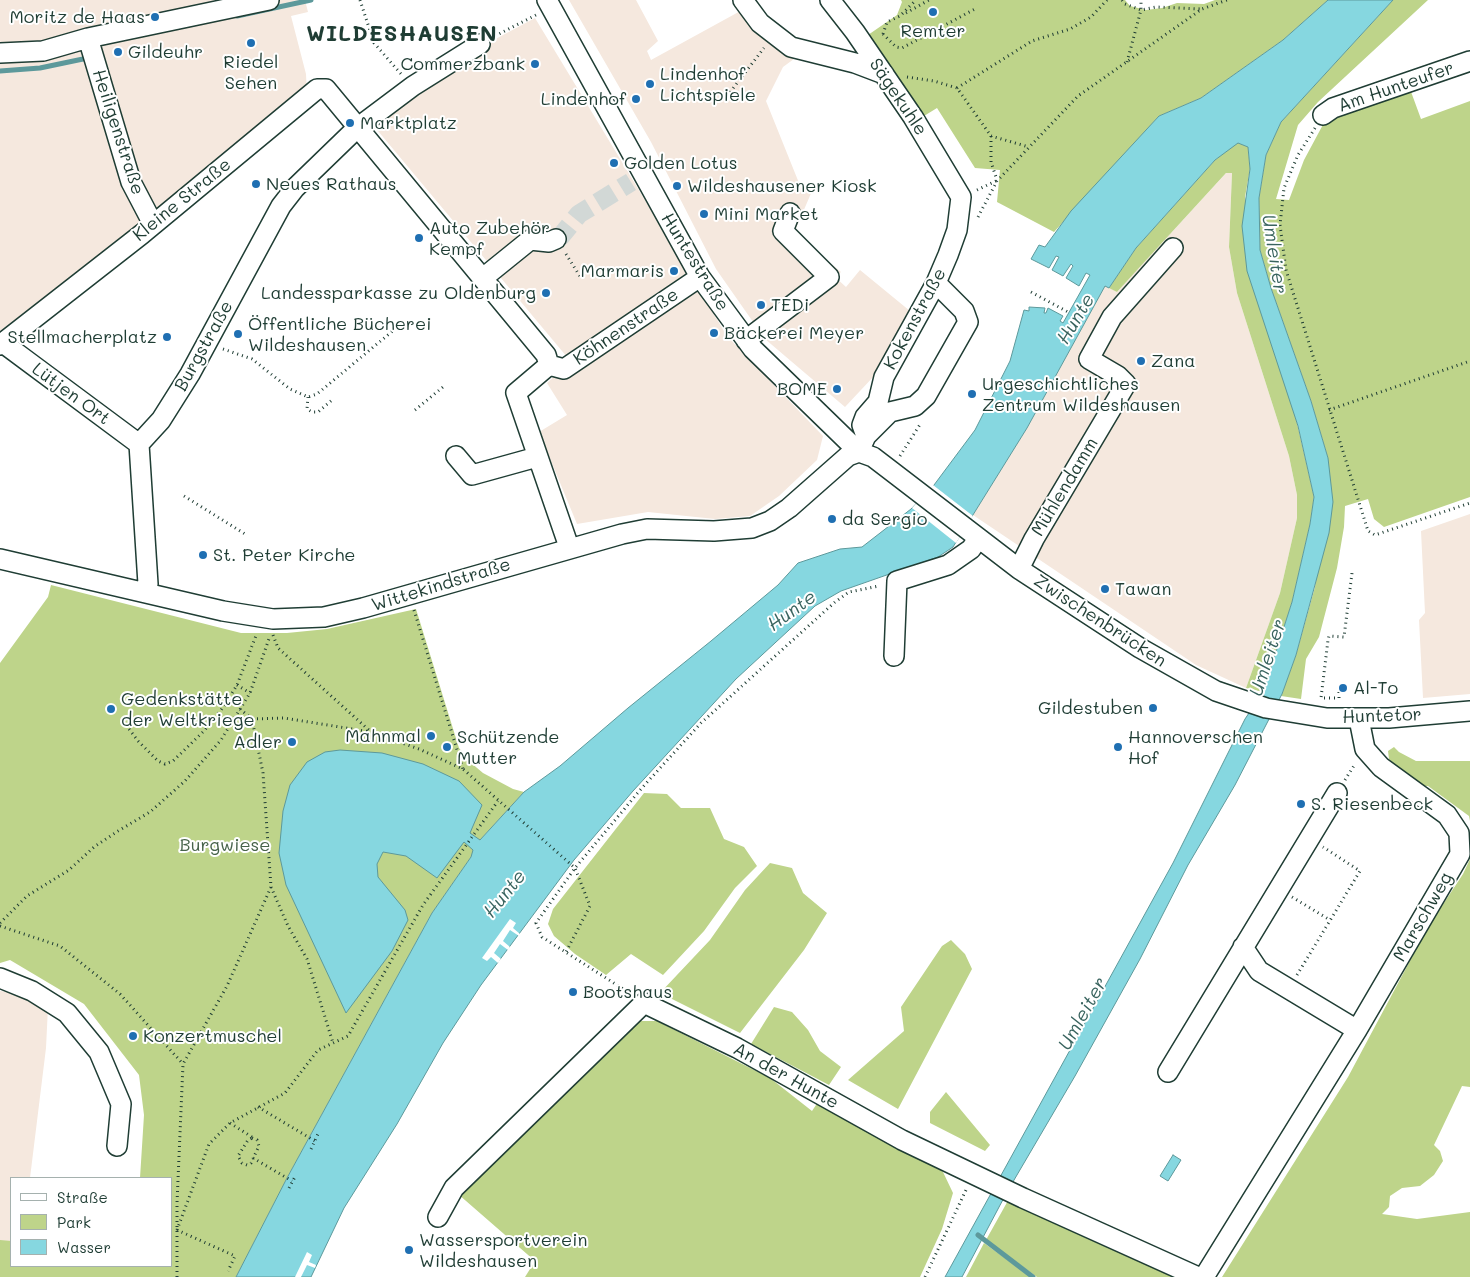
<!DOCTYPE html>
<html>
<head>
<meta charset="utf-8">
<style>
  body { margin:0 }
  #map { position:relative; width:1470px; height:1277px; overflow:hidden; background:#fff; font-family:Mali,sans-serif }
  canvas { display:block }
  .legend { position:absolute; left:10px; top:1177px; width:162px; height:90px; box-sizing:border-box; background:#fff; border:1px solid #a5b1ae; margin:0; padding:6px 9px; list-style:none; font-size:15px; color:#1f3d34 }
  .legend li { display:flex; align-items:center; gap:10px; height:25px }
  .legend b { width:25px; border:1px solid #a5b1ae }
</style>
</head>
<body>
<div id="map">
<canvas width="1470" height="1277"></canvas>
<ul class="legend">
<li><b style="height:6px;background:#fff"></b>Straße</li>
<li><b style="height:14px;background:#bed48a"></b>Park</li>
<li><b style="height:14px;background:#86d7e0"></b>Wasser</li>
</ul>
</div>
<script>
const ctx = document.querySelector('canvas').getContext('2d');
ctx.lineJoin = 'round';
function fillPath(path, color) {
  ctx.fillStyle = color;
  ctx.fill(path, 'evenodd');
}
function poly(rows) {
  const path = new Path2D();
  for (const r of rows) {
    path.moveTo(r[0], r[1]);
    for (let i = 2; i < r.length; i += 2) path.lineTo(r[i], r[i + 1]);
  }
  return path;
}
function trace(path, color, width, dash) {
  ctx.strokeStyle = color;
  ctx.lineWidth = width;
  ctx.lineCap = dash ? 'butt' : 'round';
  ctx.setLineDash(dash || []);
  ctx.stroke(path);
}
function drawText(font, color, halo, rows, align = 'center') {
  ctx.font = font + ' Mali,sans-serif';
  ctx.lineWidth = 4;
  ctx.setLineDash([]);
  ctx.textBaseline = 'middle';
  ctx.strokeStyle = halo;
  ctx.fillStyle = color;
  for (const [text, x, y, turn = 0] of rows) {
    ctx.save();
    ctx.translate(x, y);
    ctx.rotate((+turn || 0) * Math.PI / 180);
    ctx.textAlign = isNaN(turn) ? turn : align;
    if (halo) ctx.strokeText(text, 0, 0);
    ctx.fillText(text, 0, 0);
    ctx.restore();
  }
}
const built = poly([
  [0,0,305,0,308,12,291,16,306,74,307,94,139,227,0,331],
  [569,0,636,0,658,41,647,51,651,60,744,9,798,56,783,67,766,101,799,183,812,191,794,233,841,272,835,277,846,287,860,270,910,311,875,375,845,407,765,339,716,269,651,142],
  [535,18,727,336,823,436,817,460,779,496,750,516,715,519,648,512,577,524,539,432,567,415,547,383,558,373,567,357,373,125,488,43],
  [1227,172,1232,172,1229,247,1237,293,1289,456,1297,495,1297,518,1280,593,1246,688,1196,665,973,515,1027,428,1105,285,1117,292],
  [1470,514,1470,694,1423,698,1419,620,1425,613,1421,531],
  [0,991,28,994,48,1007,46,1048,30,1178,11,1178,11,1266,0,1277]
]);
const green = poly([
  [901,0,1125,0,1130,6,1146,10,1162,8,1177,3,1204,4,1215,0,1328,0,1283,40,1201,98,1159,116,1054,232,997,202,1000,170,975,168,937,108,924,116,868,35,897,15,902,2],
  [1393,0,1428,0,1318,102,1298,125,1276,199,1289,200,1304,160,1326,119,1410,89,1421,119,1470,101,1470,497,1384,527,1374,519,1368,499,1345,506,1344,527,1337,568,1319,637,1306,659,1301,699,1281,696,1296,655,1315,587,1328,458,1311,401,1271,288,1260,250,1259,198,1266,155,1281,122],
  [1238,142,1248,147,1250,169,1245,197,1314,497,1310,524,1292,602,1263,692,1246,688,1280,593,1297,518,1297,495,1289,456,1237,293,1229,247,1232,173,1226,173,1117,292,1109,288,1136,248,1215,160],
  [51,585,241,633,287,633,327,629,416,609,459,748,470,762,483,773,513,789,524,792,480,840,471,857,432,913,287,1178,236,1277,0,1277,0,1240,11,1241,11,1266,171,1266,171,1178,140,1178,144,1115,139,1075,84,1004,10,960,0,963,0,663,48,597],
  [1394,747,1399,752,1416,761,1470,761,1470,821,1469,816,1428,786,1422,786,1397,767,1389,759,1388,751],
  [644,793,667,794,681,808,710,808,724,839,744,847,757,866,735,888,704,931,663,975,631,954,606,975,575,954,554,936,548,924,553,909],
  [1470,859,1470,1087,1462,1086,1434,1145,1440,1151,1443,1161,1434,1175,1420,1186,1402,1188,1390,1196,1389,1207,1382,1214,1417,1219,1470,1212,1470,1277,1222,1277,1348,1077,1428,927,1463,874],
  [770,863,792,868,803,893,827,913,804,950,740,1033,660,993,710,940,745,890],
  [951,940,965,954,972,969,898,1109,848,1080,904,1031,901,1007,942,946],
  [774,1007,792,1012,808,1030,820,1051,841,1067,829,1085,751,1044],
  [634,1021,657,1021,770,1078,812,1111,820,1099,924,1156,943,1172,953,1193,942,1229,920,1277,525,1277,535,1261,458,1194],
  [946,1092,990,1145,985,1151,930,1123,930,1112],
  [1010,1197,1175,1277,1037,1277,986,1240],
  [984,1243,1031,1277,966,1277]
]);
const water = poly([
  [1328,0,1393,0,1281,122,1266,155,1259,198,1260,250,1271,288,1311,401,1328,458,1333,502,1329,533,1296,655,1282,694,1235,785,1188,865,1140,959,1075,1076,1007,1192,962,1277,945,1277,1173,863,1245,719,1263,692,1292,602,1310,524,1314,497,1298,426,1247,271,1242,226,1250,169,1248,147,1238,143,1215,160,1136,248,1109,288,1105,286,1027,428,953,547,938,557,841,591,815,606,736,679,633,791,574,860,481,985,443,1043,397,1124,344,1208,311,1277,236,1277,287,1178,432,913,471,857,473,850,464,842,437,878,406,856,383,852,377,864,378,877,405,910,408,920,392,951,346,1013,286,885,279,853,283,811,290,785,307,762,325,752,340,750,382,753,423,764,459,781,482,805,470,833,480,840,524,792,560,766,628,708,711,641,778,585,798,563,840,549,862,547,911,509,934,485,975,430,1010,361,1024,310,1029,311,1029,307,1045,308,1044,313,1046,313,1048,308,1063,316,1060,321,1063,323,1090,275,1086,273,1079,286,1066,278,1073,266,1071,264,1063,276,1052,270,1059,257,1056,256,1049,268,1031,259,1039,245,1045,247,1071,211,1159,116,1201,98,1283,40,1328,0],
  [1173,1155,1181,1160,1168,1181,1160,1176,1173,1155]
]);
const pier = poly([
  [933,485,973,516,956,543,912,508],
  [510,919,516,923,513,928,520,934,519,936,510,930,503,941,510,947,508,950,500,944,494,953,501,959,498,963,491,957,487,961,482,958],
  [307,1252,312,1255,309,1262,316,1265,315,1268,307,1265,301,1277,295,1277]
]);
const stream = poly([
  [237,16,311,0],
  [0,71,40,68,83,59],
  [978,1235,1033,1277]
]);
const minorTunnel = poly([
  [556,239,561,236,579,214,631,182]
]);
const path = poly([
  [360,0,374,43,402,75],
  [1122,0,1125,4,1141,10,1156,7,1202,9],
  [906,13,929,0],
  [883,34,896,47,902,48,975,9],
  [883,34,887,22,900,16,916,0],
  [495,36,536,15],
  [1127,62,1141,10,1141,0],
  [907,77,934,81,957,88,991,136,1029,147],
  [957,88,1032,41,1070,29,1091,17,1107,0],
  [724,100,764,48],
  [1315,128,1298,155,1284,188,1280,225,1286,270,1368,531,1375,535,1470,503],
  [991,136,991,162,997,180],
  [977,190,996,181],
  [978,217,997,181,1078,96,1202,9,1227,0],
  [566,254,581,278],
  [1031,292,1068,312],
  [223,349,252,359,290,389,308,397,317,394,395,329],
  [308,397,307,409,312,412,318,412,332,400],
  [415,410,443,387],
  [1329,410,1470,361],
  [900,456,921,423],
  [184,496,245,534],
  [414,610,463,769],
  [273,635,278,648,370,731],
  [237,685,250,693],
  [1339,692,1339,698,1321,698,1328,640,1329,636,1344,637,1352,573],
  [240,709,252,719,263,773,271,887,288,926,307,959,333,1043],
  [252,719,284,718,371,732,419,749,463,769,575,868,590,906,566,952],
  [123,721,138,741,158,761,165,764,173,761,204,731,225,705,237,685,257,633],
  [1345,780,1355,764],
  [1292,897,1330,920],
  [0,923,27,896,69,870,94,847,118,831,150,812,185,781,221,740,250,693,270,636],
  [0,926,60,946,120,994,183,1064],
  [1297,975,1360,871,1323,847],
  [631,994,542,937,536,923,575,868,641,789,701,723,835,602,849,592,879,586],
  [258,1107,315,1141],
  [230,1123,255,1139],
  [252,1138,257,1140,259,1146,251,1163,247,1165,242,1163,238,1156,248,1140,252,1138],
  [311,1149,318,1134],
  [253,1158,292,1181],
  [289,1188,296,1175],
  [177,1230,209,1144,230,1123,285,1093,318,1050,348,1036,423,905,498,801],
  [177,1230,235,1256,228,1271],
  [177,1277,177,1203,183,1064,227,986,271,887],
  [925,1277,966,1190]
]);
const minor = poly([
  [547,0,700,277,753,349,859,452,873,457,890,470,1019,569,1140,648,1216,691,1266,708,1327,718,1389,718,1470,711],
  [743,0,760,23,791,47,855,63,884,74],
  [830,0,855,32,913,117,961,197,957,230,948,255,936,283,884,377,878,402,865,417,862,425,866,436],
  [88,38,131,182,153,224],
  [0,53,43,51,88,38,269,0],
  [1323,115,1333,108,1470,61],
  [483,278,530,240,549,242,556,239],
  [746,340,829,277,783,231,790,213],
  [3,343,139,444],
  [0,345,142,234,317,89,326,89,546,355,549,365],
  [549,365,516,393,569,547],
  [549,365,564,369,700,277],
  [861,447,866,436,890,412,915,406,926,396,968,322,964,311,936,283],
  [456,456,472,475,537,457],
  [0,559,223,611,273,619,324,617,363,608,622,534,647,529,714,531,752,528,770,521,789,508,848,456,859,452],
  [1019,569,1034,539,1126,384,1118,376,1089,359,1112,317,1173,248],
  [144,592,148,584,139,444,161,420,190,374,281,206,295,188,357,128,413,86,480,44],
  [894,656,897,581,948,565,971,549,977,540],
  [1243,947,1259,971,1357,1030],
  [0,978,32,991,67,1013,99,1052,121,1104,117,1146],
  [1168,1072,1337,793],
  [438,1217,454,1188,644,1003,737,1048,902,1140,1023,1198,1198,1277],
  [1204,1277,1357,1030,1460,854,1459,833,1447,815,1381,767,1365,749,1359,719]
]);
const markers = [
  [933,12,5,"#1f6fb2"],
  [155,17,5,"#1f6fb2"],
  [251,43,5,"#1f6fb2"],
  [118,52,5,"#1f6fb2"],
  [535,64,5,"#1f6fb2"],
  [650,84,5,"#1f6fb2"],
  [636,99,5,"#1f6fb2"],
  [350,123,5,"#1f6fb2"],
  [614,163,5,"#1f6fb2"],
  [256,184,5,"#1f6fb2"],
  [677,186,5,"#1f6fb2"],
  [704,214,5,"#1f6fb2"],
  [419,238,5,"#1f6fb2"],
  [674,271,5,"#1f6fb2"],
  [546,293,5,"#1f6fb2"],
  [761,305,5,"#1f6fb2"],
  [714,333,5,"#1f6fb2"],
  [238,334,5,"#1f6fb2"],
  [167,337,5,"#1f6fb2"],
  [1141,361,5,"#1f6fb2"],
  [837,389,5,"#1f6fb2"],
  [972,394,5,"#1f6fb2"],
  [832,519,5,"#1f6fb2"],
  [203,555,5,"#1f6fb2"],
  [1105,589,5,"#1f6fb2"],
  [1343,688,5,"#1f6fb2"],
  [1153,708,5,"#1f6fb2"],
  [111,709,5,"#1f6fb2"],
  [431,736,5,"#1f6fb2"],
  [292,742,5,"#1f6fb2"],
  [447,747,5,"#1f6fb2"],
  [1118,747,5,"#1f6fb2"],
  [1301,804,5,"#1f6fb2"],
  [573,992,5,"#1f6fb2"],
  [133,1036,5,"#1f6fb2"],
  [409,1250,5,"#1f6fb2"]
];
const poiNames = [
  ["Moritz de Haas",145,17,"right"],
  ["Remter",933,31,"center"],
  ["Gildeuhr",128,52],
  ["Riedel",251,62,"center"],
  ["Sehen",251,83,"center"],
  ["Commerzbank",525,64,"right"],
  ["Lindenhof",660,74],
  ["Lichtspiele",660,95],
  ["Lindenhof",626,99,"right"],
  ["Marktplatz",360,123],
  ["Golden Lotus",624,163],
  ["Neues Rathaus",266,184],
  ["Wildeshausener Kiosk",687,186],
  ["Mini Market",714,214],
  ["Auto Zubehör",429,228],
  ["Kempf",429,249],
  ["Marmaris",664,271,"right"],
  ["Landessparkasse zu Oldenburg",536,293,"right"],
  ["TEDi",771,305],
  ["Öffentliche Bücherei",248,324],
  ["Wildeshausen",248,345],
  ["Bäckerei Meyer",724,333],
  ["Stellmacherplatz",157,337,"right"],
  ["Zana",1151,361],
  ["Urgeschichtliches",982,384],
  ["Zentrum Wildeshausen",982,405],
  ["BOME",827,389,"right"],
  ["da Sergio",842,519],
  ["St. Peter Kirche",213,555],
  ["Tawan",1115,589],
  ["Al-To",1353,688],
  ["Gedenkstätte",121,699],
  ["der Weltkriege",121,720],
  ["Gildestuben",1143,708,"right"],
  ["Mahnmal",421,736,"right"],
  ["Schützende",457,737],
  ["Mutter",457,758],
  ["Hannoverschen",1128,737],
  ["Hof",1128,758],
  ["Adler",282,742,"right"],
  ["S. Riesenbeck",1311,804],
  ["Bootshaus",583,992],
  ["Konzertmuschel",143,1036],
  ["Wassersportverein",419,1240],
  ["Wildeshausen",419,1261]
];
const streetNames = [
  ["Am Hunteufer",1396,87,-19],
  ["Sägekuhle",898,97,56],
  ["Heiligenstraße",118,132,72],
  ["Kleine Straße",182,200,-39],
  ["Huntestraße",695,262,58],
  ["Kokenstraße",915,319,-62],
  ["Köhnenstraße",626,327,-34],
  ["Burgstraße",204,346,-61],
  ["Lütjen Ort",71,394,36],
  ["Mühlendamm",1065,487,-59],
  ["Wittekindstraße",441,585,-17],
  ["Zwischenbrücken",1100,621,33],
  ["Huntetor",1382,716,-2],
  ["Marschweg",1423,917,-60],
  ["An der Hunte",786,1076,29]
];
const parkNames = [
  ["Burgwiese",225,845]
];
const waterNames = [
  ["Umleiter",1274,254,81],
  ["Hunte",1076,319,-59],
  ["Hunte",792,611,-36],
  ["Umleiter",1268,658,-72],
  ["Hunte",505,894,-51],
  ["Umleiter",1083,1014,-61]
];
const districtNames = [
  ["WILDESHAUSEN",402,34]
];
fillPath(built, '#f5e8de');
fillPath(green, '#bed48a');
fillPath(water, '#86d7e0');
trace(water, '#5d999b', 1);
fillPath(pier, '#fff');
trace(stream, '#5d999b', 5);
trace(minorTunnel, '#d2d8d6', 19, [19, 9]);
trace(minor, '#1f3d34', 22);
trace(path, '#1f3d34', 3, [1, 4]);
trace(minor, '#fff', 19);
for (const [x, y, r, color] of markers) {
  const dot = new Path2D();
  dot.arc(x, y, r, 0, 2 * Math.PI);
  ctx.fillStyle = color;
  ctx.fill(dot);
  trace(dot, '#fff', 2);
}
drawText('18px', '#1f3d34', '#fff', poiNames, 'left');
drawText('18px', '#1f3d34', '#fff', streetNames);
drawText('18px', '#47634a', '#fff', parkNames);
drawText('italic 19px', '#39645f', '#fff', waterNames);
ctx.letterSpacing = '1px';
drawText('bold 22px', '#1f3d34', '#fff', districtNames);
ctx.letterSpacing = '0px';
</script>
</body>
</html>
